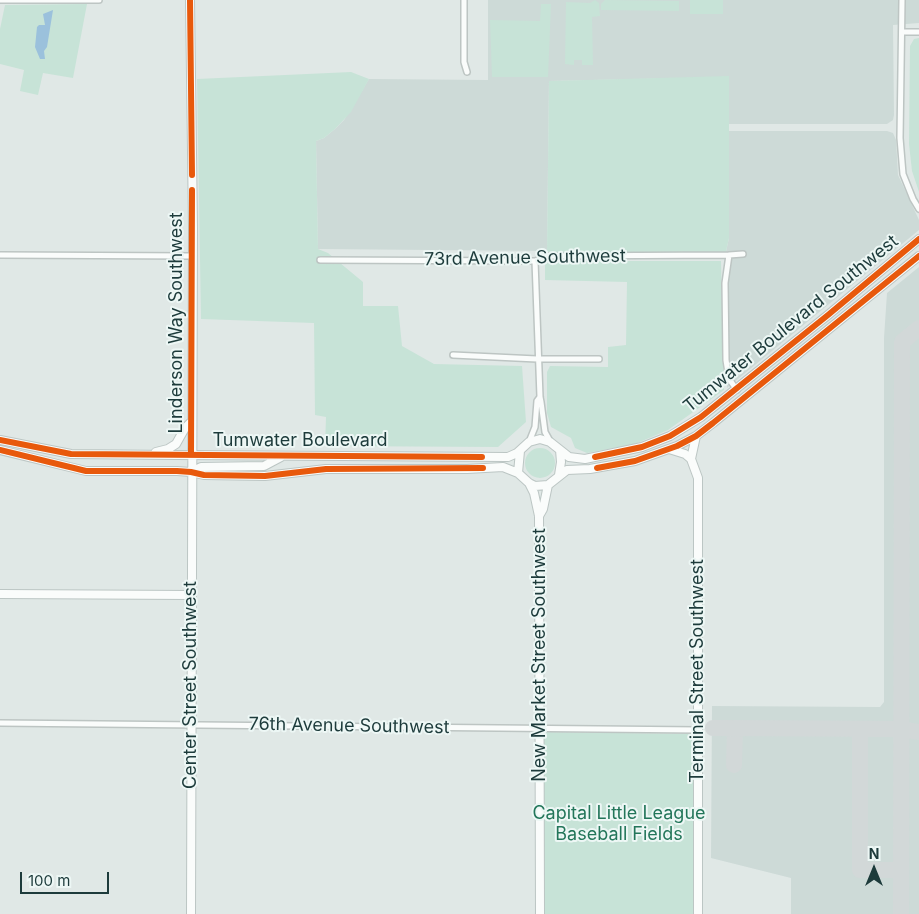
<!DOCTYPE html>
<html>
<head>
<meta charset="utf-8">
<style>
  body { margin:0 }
  #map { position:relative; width:919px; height:914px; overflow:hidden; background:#e0e8e6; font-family:Inter,sans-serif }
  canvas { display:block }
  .north { position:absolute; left:849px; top:844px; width:50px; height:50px; -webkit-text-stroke:4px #edf7f5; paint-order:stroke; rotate:0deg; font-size:14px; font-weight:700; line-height:20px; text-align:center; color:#1d3b3b }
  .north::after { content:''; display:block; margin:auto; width:18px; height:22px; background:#1d3b3b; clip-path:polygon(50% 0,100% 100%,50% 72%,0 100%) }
  .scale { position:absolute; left:20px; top:872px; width:89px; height:22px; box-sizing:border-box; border:2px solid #1d3b3b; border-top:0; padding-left:6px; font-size:15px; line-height:18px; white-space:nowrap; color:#1d3b3b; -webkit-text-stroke:4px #edf7f5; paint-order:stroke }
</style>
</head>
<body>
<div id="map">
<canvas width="919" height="914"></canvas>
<div class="north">N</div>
<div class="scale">100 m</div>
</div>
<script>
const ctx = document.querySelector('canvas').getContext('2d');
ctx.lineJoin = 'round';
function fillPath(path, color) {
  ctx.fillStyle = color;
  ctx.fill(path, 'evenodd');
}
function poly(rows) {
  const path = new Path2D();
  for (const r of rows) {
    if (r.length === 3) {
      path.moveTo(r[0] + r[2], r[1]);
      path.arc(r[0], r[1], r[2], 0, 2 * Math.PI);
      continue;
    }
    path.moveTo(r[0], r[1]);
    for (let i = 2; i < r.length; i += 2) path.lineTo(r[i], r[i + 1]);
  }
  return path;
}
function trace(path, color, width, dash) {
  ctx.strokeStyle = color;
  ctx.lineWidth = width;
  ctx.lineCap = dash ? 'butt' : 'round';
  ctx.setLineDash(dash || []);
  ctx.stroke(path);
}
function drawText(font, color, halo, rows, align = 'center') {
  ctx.font = font + ' Inter,sans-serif';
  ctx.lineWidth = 4;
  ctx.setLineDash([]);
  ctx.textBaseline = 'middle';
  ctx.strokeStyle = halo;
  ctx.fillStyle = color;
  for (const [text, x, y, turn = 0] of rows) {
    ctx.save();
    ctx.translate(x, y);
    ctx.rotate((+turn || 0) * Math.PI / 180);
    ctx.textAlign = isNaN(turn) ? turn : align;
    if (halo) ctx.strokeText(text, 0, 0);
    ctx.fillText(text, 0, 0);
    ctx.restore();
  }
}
const built = poly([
  [488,0,919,0,919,23,893,25,894,115,893,120,887,124,728,124,729,77,549,81,547,251,318,249,316,141,324,138,335,129,344,120,369,79,488,80],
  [728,131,887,131,893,133,896,140,898,175,919,220,919,230,727,388,725,256,729,238],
  [919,267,919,914,791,914,791,878,711,858,712,706,880,707,884,702,884,338,887,293]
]);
const green = poly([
  [595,0,599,3,600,16,592,17,593,65,582,65,582,60,574,60,574,65,565,64,566,2,590,3],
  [605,0,679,1,679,11,601,10,601,4],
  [690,0,723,0,723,14,690,14],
  [87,4,73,78,43,73,38,95,20,91,24,70,0,64,0,29,5,5],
  [541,4,551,4,548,77,492,77,490,20,540,21],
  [919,38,919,192,912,171,909,144,910,46,914,39],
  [351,72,369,79,351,112,335,129,324,138,316,141,318,249,328,253,363,282,363,306,398,306,402,346,434,364,522,366,526,422,498,447,325,446,326,417,315,415,314,323,201,319,197,79],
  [729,76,729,238,725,256,549,256,547,251,549,81],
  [545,261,721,261,724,390,668,430,635,444,587,453,575,448,571,438,551,427,547,413,547,372,550,366,608,367,608,347,626,345,627,282,545,280],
  [540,463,15],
  [544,732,695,734,694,914,543,914]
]);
const water = poly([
  [53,10,47,47,44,51,45,59,40,59,35,47,37,27,39,25,45,25,43,14]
]);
const taxiway = poly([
  [713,728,901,729,919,732],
  [860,729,860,870,901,870],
  [734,765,735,728],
  [901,914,902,342,919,328]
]);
const street = poly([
  [0,0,99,0],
  [464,0,464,62,467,72],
  [902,0,900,138,903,174,913,199,919,209],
  [902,32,919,32],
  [0,255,192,256],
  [320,260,535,261,549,256,729,255],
  [535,261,540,397,541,402,545,432,550,441],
  [453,355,537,359,599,359],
  [737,390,729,379,726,360,725,283,729,255,743,254],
  [529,442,535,427,537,401,540,397],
  [0,723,698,730]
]);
const secondary = poly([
  [190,0,193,228,191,914],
  [696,436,691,459,698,478,698,914],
  [0,440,71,454,177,455,508,457,517,453,529,442,540,439,550,442,569,457,585,459,642,447,670,436,701,417,828,315,919,239],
  [669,449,685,454,691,459],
  [0,450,86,471,177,471,191,472,204,475,265,476,326,469,467,469,503,467,518,473,529,483,535,486,548,485,567,470,590,469,635,461,677,446,696,436,713,423,919,256],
  [156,452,168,449,176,444,185,428,192,421],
  [191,472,201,467,264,466,281,457],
  [518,473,520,451],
  [559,475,561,462,560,450],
  [529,483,534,493,539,516,540,914],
  [539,516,543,509,548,485],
  [0,594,191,595]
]);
const cycleway = poly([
  [190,0,192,175],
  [0,440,71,454,482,457],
  [0,450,86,471,177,471,191,472,204,475,265,476,326,469,483,468],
  [191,455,192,190],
  [595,457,642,447,670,436,701,417,828,315,919,239],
  [597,468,635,461,677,446,696,436,713,423,919,256]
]);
const streetNames = [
  ["73rd Avenue Southwest",525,258,-1],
  ["Linderson Way Southwest",177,323,-90],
  ["Tumwater Boulevard Southwest",791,324,-39],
  ["Tumwater Boulevard",300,441],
  ["New Market Street Southwest",540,655,-90],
  ["Terminal Street Southwest",698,671,-90],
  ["Center Street Southwest",191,685,-90],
  ["76th Avenue Southwest",349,726,1]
];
const parkNames = [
  ["Capital Little League",619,814],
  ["Baseball Fields",619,835]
];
fillPath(built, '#cddad7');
fillPath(green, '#c7e3d7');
fillPath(water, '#9bc1dc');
trace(taxiway, '#d2d8d8', 16);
trace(street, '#bdc5c3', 8);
trace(secondary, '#bcc6c4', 10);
trace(street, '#fafcfb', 5);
trace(secondary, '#fafcfb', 8);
trace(cycleway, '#e8590c', 6);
drawText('18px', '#1d3b3b', '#edf7f5', streetNames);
drawText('18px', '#23765a', '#edf7f5', parkNames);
</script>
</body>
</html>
